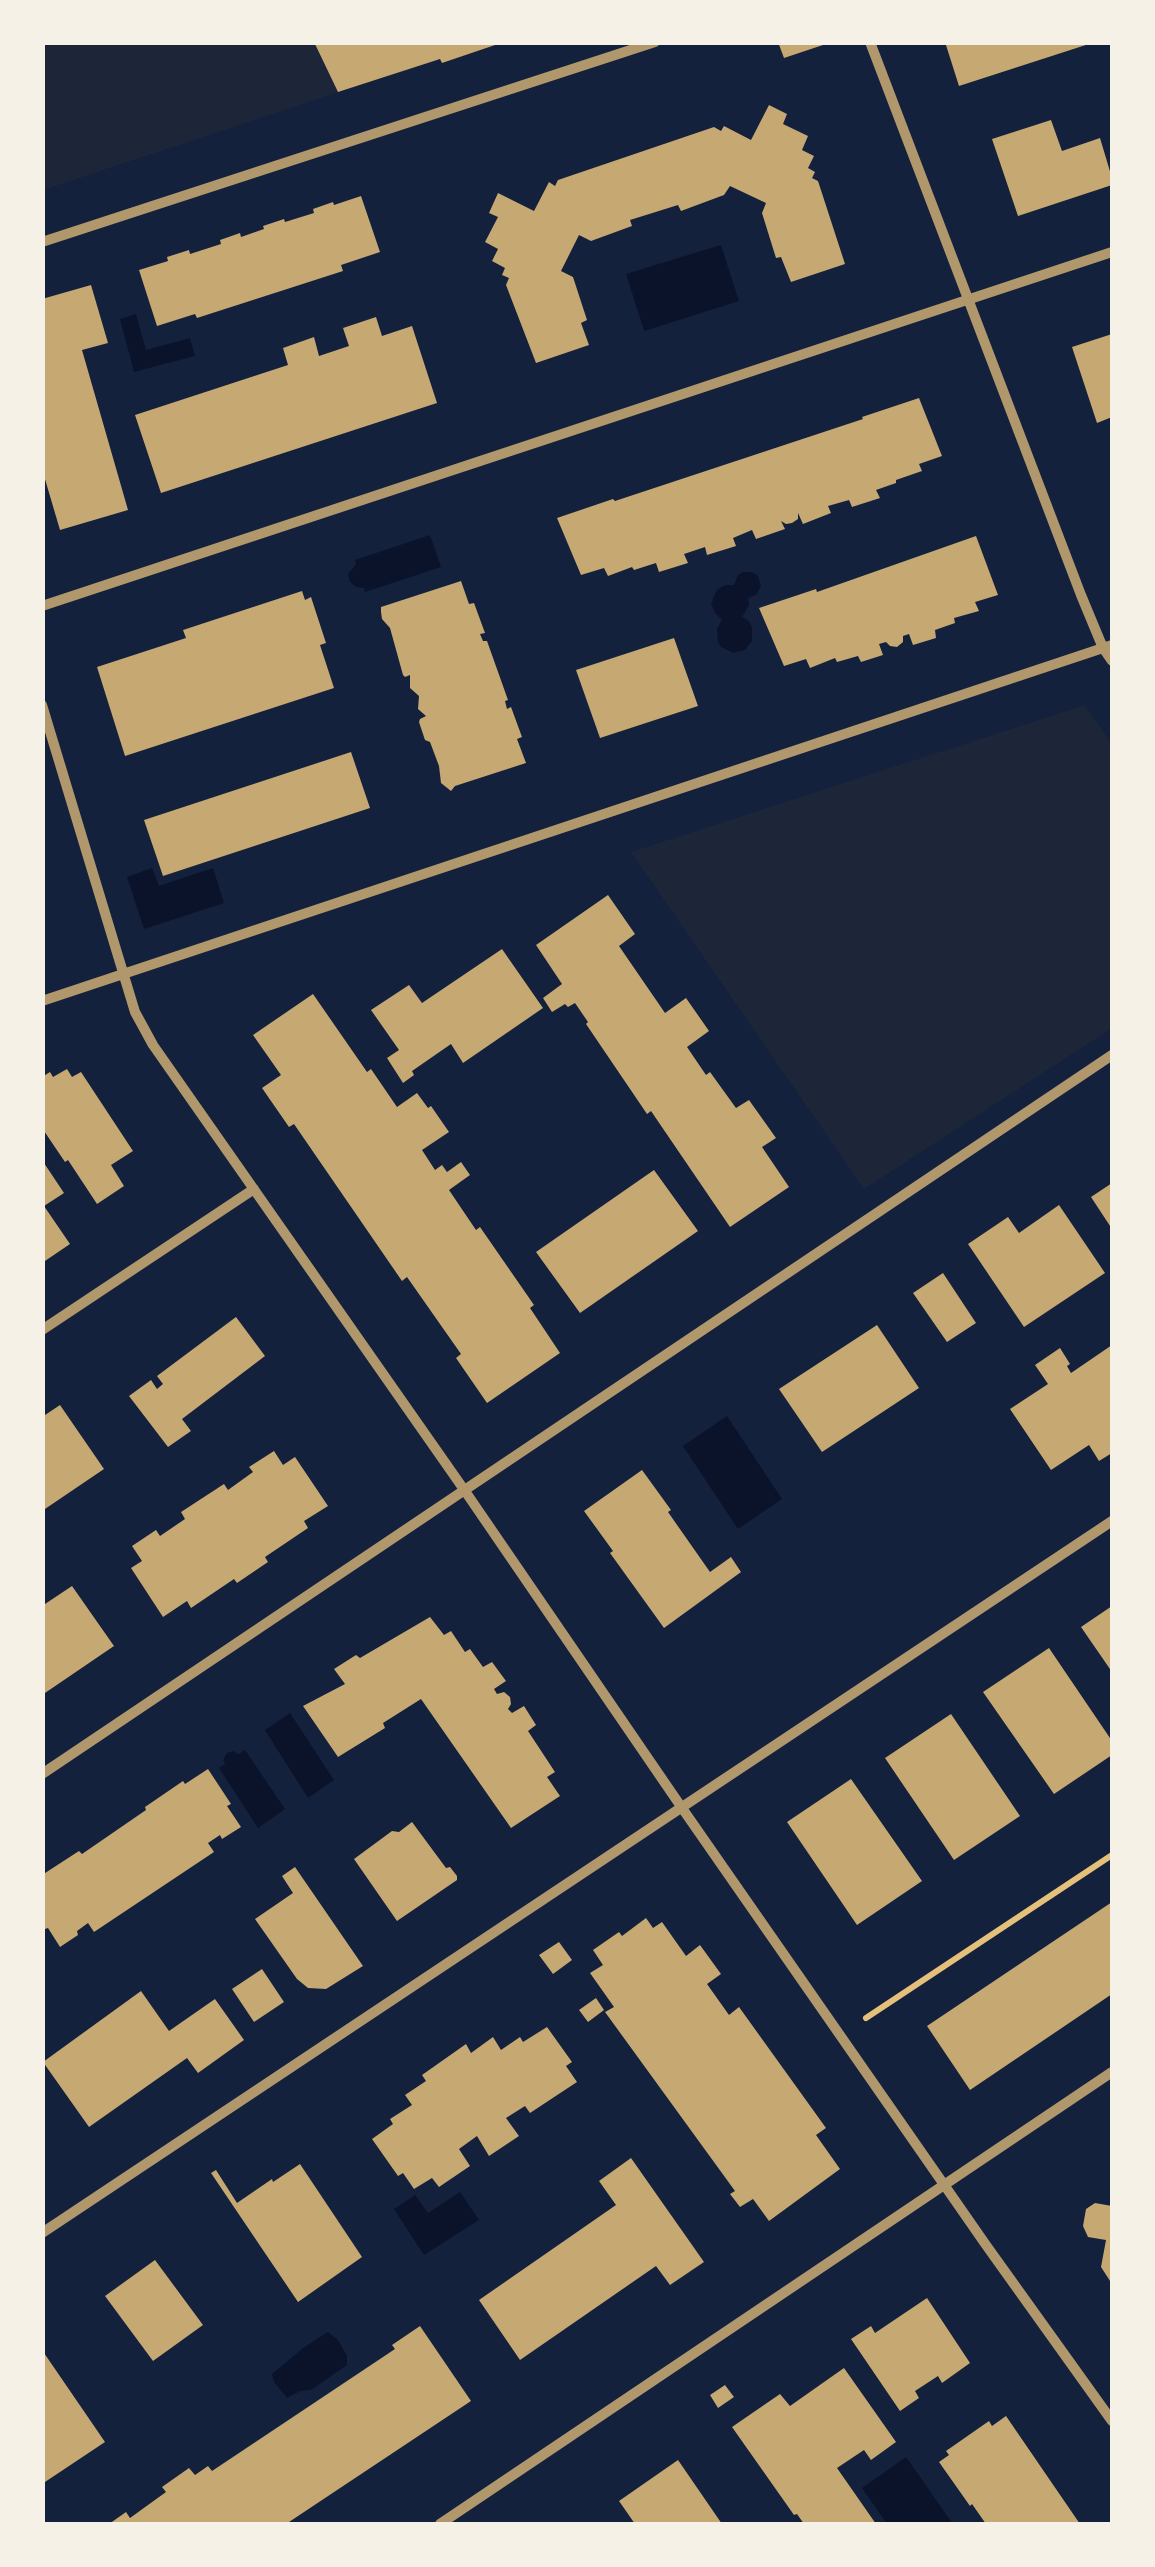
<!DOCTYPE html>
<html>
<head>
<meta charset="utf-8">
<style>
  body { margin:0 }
  #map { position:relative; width:1155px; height:2567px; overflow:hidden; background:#14213d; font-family:"Zilla Slab",serif }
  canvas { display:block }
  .frame { position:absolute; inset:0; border:45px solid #f6f1e7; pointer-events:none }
</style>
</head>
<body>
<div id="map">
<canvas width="1155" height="2567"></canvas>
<div class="frame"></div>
</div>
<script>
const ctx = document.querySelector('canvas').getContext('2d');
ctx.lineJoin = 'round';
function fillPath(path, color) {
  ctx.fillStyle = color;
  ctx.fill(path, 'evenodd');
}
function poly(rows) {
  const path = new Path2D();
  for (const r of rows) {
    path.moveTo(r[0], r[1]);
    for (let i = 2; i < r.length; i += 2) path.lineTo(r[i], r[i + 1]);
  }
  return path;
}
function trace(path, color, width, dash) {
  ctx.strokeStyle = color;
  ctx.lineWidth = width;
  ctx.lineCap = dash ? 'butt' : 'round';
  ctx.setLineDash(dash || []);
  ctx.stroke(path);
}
const green = poly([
  [42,43,314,43,338,92,43,190],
  [1085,705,1112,744,1112,1028,864,1189,631,852]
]);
const water = poly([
  [721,245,739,301,644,331,626,274],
  [136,314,146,350,190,338,195,356,134,372,120,319],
  [430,535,441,567,365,592,364,588,356,587,350,582,348,574,356,564,355,560],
  [743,572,752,572,758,576,761,586,756,595,748,598,749,605,742,617,749,621,752,628,752,641,745,650,733,653,721,647,718,642,717,629,722,620,715,613,711,603,717,590,725,585,734,585,738,575],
  [152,868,159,886,213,868,224,903,144,929,127,877],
  [727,1416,782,1499,738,1529,683,1446],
  [290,1713,334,1780,308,1798,265,1730],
  [245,1750,285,1809,258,1828,219,1768,225,1764,223,1760,227,1753,233,1751,239,1754],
  [460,2192,479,2220,424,2255,394,2209,415,2195,428,2213],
  [328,2332,338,2340,347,2356,347,2365,311,2390,300,2391,287,2398,274,2382,272,2374,303,2348],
  [906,2457,953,2524,887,2524,862,2488]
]);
const building = poly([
  [314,42,500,42,501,43,442,63,440,59,338,92],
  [778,42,829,42,829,43,784,58],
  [945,42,1091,42,1092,43,959,86],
  [769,105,787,114,783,124,808,136,802,150,814,156,808,168,815,172,812,178,818,181,845,264,791,282,781,257,776,258,762,213,766,203,730,186,724,195,681,211,678,205,630,220,632,226,591,241,579,235,561,271,573,277,587,320,581,323,589,345,536,363,506,285,509,278,502,275,505,268,492,261,498,249,485,242,498,217,489,213,498,193,534,211,549,182,555,186,558,180,714,127,721,131,724,126,751,140],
  [1051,120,1062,151,1100,138,1112,178,1112,185,1018,216,992,139],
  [361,196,380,252,341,265,343,271,197,318,195,314,157,326,139,270,168,261,167,257,189,250,190,254,221,244,220,240,240,233,241,237,264,229,263,226,284,219,285,222,314,213,313,209,333,202,334,205],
  [91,285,108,343,82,350,128,510,60,530,42,469,42,299],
  [376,317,382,336,412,326,437,403,161,493,135,415,288,365,283,348,314,337,319,356,349,346,343,328],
  [1112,334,1112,417,1097,423,1072,347],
  [919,398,942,456,919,464,922,471,896,480,896,483,876,490,880,498,852,507,849,500,828,506,831,513,803,524,798,513,798,519,792,523,786,524,781,521,785,529,756,539,752,530,733,538,736,546,707,555,705,547,684,554,688,563,659,572,656,563,634,570,632,567,608,576,604,568,581,575,557,518,613,499,615,501,863,419,862,417],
  [976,536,998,595,975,602,979,611,954,618,955,623,935,630,936,638,913,645,909,634,903,636,903,642,897,647,890,646,886,642,879,644,883,655,861,662,858,656,837,662,835,658,810,668,806,659,784,666,759,608,816,589,817,592],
  [461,581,469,604,474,603,485,633,480,634,483,641,487,641,508,700,505,701,507,709,511,707,522,737,517,739,526,763,455,786,451,791,441,783,439,766,430,742,425,740,419,722,420,719,426,716,418,709,419,696,410,688,410,675,405,677,403,675,390,628,382,619,381,612,381,607],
  [302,591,305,600,311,597,326,643,320,645,334,688,125,756,97,667,186,638,183,630],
  [674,638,698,706,600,738,576,670],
  [351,752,370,808,163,876,144,820],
  [608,895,635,934,619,946,665,1013,686,998,709,1031,687,1047,706,1075,710,1072,736,1108,749,1100,776,1138,762,1147,789,1187,730,1227,651,1111,647,1114,586,1024,588,1022,575,1003,568,1007,565,1004,552,1012,543,998,562,984,536,945],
  [502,949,543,1008,463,1063,451,1044,412,1071,414,1075,403,1083,387,1058,399,1050,371,1010,409,985,422,1003],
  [313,994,367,1072,371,1069,397,1107,417,1093,428,1108,431,1106,449,1132,422,1150,435,1170,442,1165,447,1172,461,1162,470,1175,449,1190,476,1230,480,1227,534,1305,530,1308,560,1353,487,1403,456,1358,461,1354,407,1277,402,1281,294,1124,289,1127,262,1088,281,1075,253,1035],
  [67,1069,72,1077,81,1072,133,1151,111,1165,124,1186,97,1204,68,1160,65,1162,42,1128,42,1077,50,1072,53,1077],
  [42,1160,64,1193,44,1206,70,1244,42,1263],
  [654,1170,698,1231,580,1313,536,1252],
  [1112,1183,1112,1229,1091,1197],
  [1059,1205,1105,1273,1024,1327,968,1244,1008,1217,1019,1233],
  [943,1273,976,1323,947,1342,913,1293],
  [236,1317,265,1356,182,1419,191,1431,168,1447,129,1396,151,1380,157,1389,163,1384,157,1376],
  [877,1325,919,1388,822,1452,779,1389],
  [1112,1345,1112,1453,1099,1461,1089,1445,1051,1470,1010,1409,1048,1384,1035,1365,1060,1348,1070,1364,1067,1366,1071,1373],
  [60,1405,104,1469,42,1511,42,1417],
  [274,1451,283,1465,295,1457,328,1506,304,1521,308,1528,265,1557,268,1562,237,1583,234,1579,191,1608,187,1601,163,1617,131,1568,142,1561,132,1546,156,1530,160,1536,185,1519,181,1512,224,1484,228,1490,253,1472,249,1467],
  [642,1470,671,1510,668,1512,710,1572,731,1557,741,1572,664,1628,610,1553,613,1551,584,1511],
  [72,1586,114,1646,42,1695,42,1606],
  [1112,1606,1112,1672,1081,1627],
  [430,1617,444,1635,451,1631,465,1652,470,1649,483,1667,492,1662,506,1681,494,1689,497,1694,504,1692,510,1697,511,1704,508,1709,512,1713,524,1706,536,1725,528,1731,555,1772,547,1777,560,1796,511,1828,421,1699,383,1723,385,1728,338,1757,303,1706,345,1684,334,1669,356,1655,360,1658],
  [1049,1648,1112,1741,1112,1755,1054,1794,983,1692],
  [951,1714,1020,1816,954,1860,885,1758],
  [208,1769,231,1804,227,1806,241,1827,222,1839,220,1835,208,1843,214,1852,94,1932,88,1923,77,1931,78,1935,60,1947,48,1928,42,1930,42,1875,79,1851,82,1854,146,1810,145,1807,183,1781,185,1784],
  [851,1779,922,1881,857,1925,787,1822],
  [412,1822,446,1868,450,1867,457,1876,457,1880,397,1921,354,1859,392,1831,399,1832],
  [295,1867,363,1966,326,1989,308,1988,297,1979,255,1919,293,1893,282,1876],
  [1112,1902,1112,1994,970,2090,927,2026],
  [646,1918,653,1928,662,1922,686,1956,700,1945,721,1974,707,1984,729,2015,739,2007,826,2128,816,2135,840,2169,769,2221,753,2199,740,2207,730,2194,735,2191,605,2012,614,2007,590,1973,603,1965,593,1950,619,1932,622,1936],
  [559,1942,572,1960,553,1974,539,1955],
  [262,1969,284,2002,254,2022,232,1989],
  [141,1991,169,2031,215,1999,244,2040,198,2073,187,2058,89,2127,43,2062],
  [596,1998,604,2010,588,2022,579,2010],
  [547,2027,572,2062,566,2066,577,2082,530,2113,525,2106,506,2118,519,2136,489,2156,477,2136,459,2149,470,2166,439,2187,432,2178,414,2189,403,2173,398,2176,372,2139,393,2124,390,2119,412,2105,405,2095,426,2081,422,2075,466,2044,471,2053,493,2037,501,2050,520,2037,523,2042],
  [631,2158,704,2262,670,2285,656,2266,520,2360,479,2300,616,2205,599,2181],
  [300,2164,362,2257,298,2302,211,2173,216,2170,237,2203,272,2179,273,2182],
  [1095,2203,1112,2206,1112,2284,1101,2267,1106,2240,1088,2237,1083,2226,1086,2209],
  [155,2260,203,2325,153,2361,105,2296],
  [927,2298,970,2363,942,2383,938,2376,915,2391,919,2398,900,2411,851,2339,871,2326,875,2333],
  [420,2326,471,2401,286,2524,177,2524,175,2522,172,2524,109,2524,126,2512,130,2518,166,2492,162,2487,189,2468,195,2475,208,2466,212,2471,395,2349,392,2345],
  [42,2350,105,2442,42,2484],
  [844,2368,896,2442,871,2460,864,2450,837,2468,876,2524,804,2524,797,2514,794,2515,732,2427,780,2394,790,2406],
  [725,2385,734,2397,718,2408,710,2395],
  [1006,2416,1080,2524,986,2524,972,2504,970,2506,939,2462,949,2455,946,2451,989,2421,992,2426],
  [678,2460,722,2524,635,2524,619,2501]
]);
const path = poly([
  [866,2018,1112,1855]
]);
const minor = poly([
  [870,42,1081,595,1103,648,1112,661],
  [42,242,655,42],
  [42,606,1112,252],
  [42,705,135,1012,153,1045,465,1491,682,1808,986,2245,1112,2421],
  [42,1001,1112,645],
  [42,1330,254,1189],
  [42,1774,1112,1055],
  [42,2233,1112,1521],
  [440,2524,1112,2072]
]);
fillPath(green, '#1d2539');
fillPath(water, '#0b132b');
fillPath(building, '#c6a872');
trace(path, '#e5c07b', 6);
trace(minor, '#b1986c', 10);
</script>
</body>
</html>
